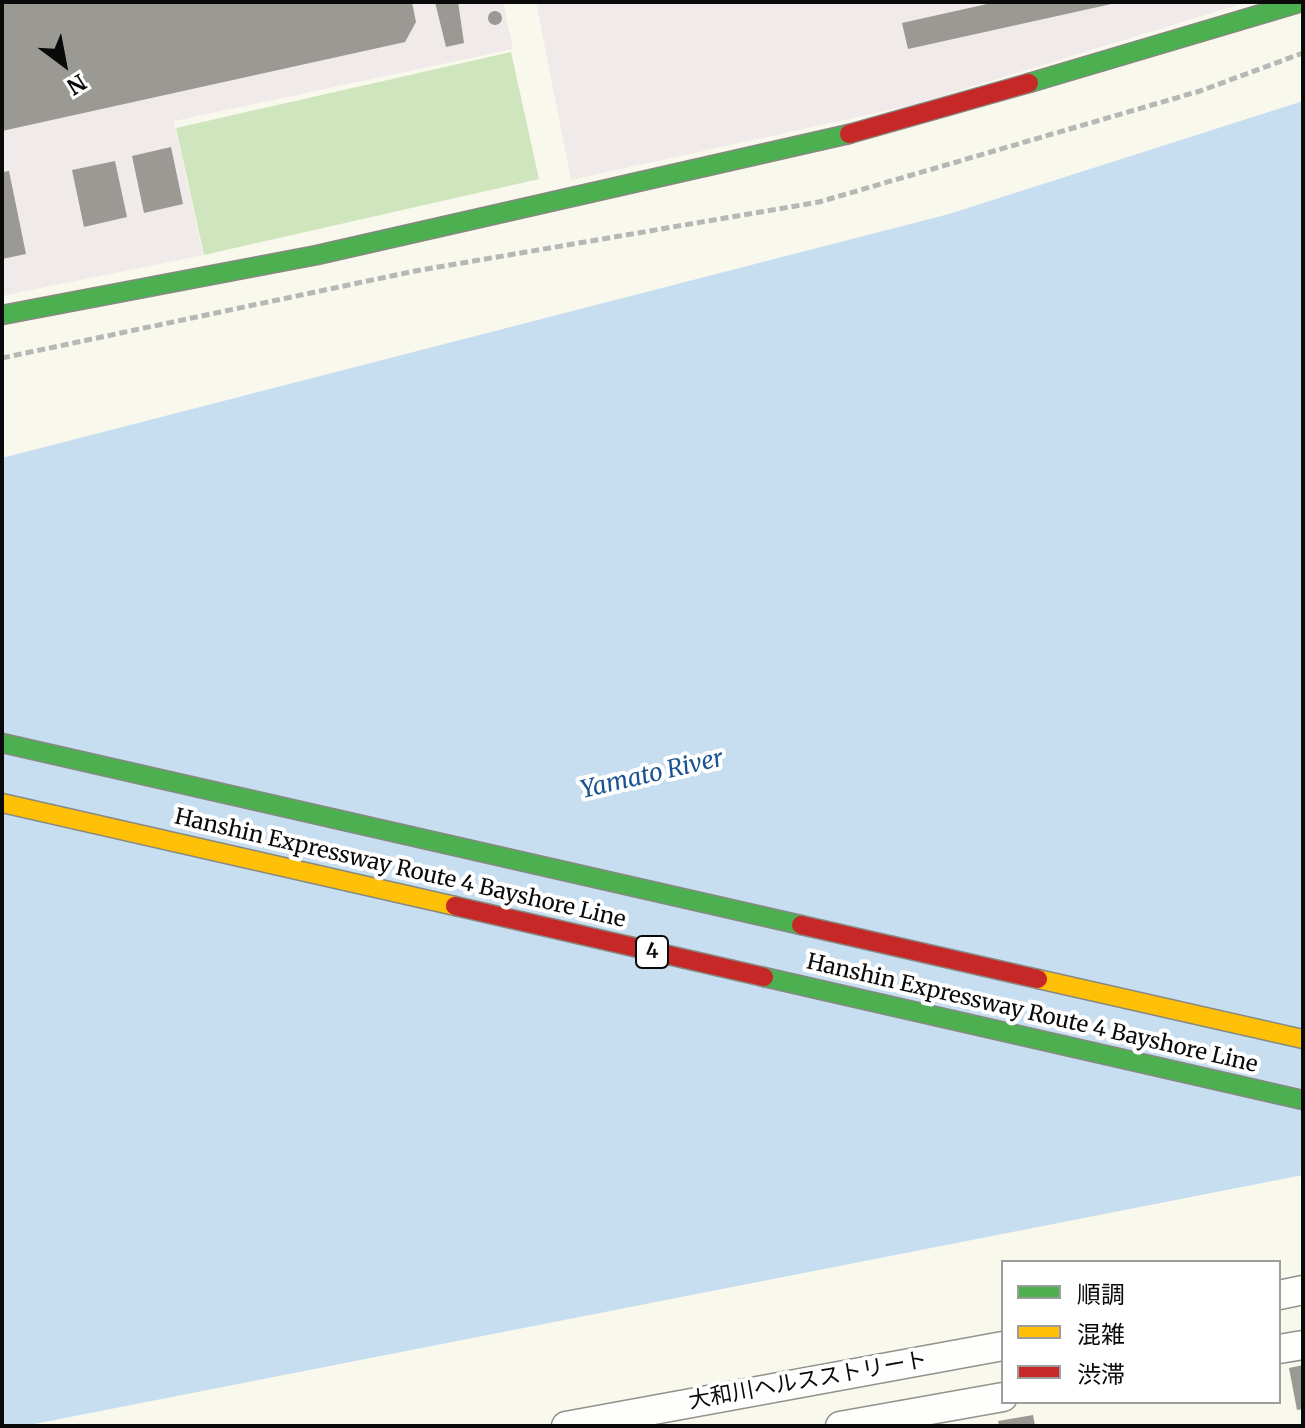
<!DOCTYPE html>
<html>
<head>
<meta charset="utf-8">
<style>
  body { margin:0 }
  #map { position:relative; width:1305px; height:1428px; overflow:hidden; background:#f9f8ed; font-family:Merriweather,"Noto Sans JP",serif }
  canvas { display:block }
  .frame { position:absolute; inset:0; border:4px solid #0a0a0a; pointer-events:none }
  .legend { position:absolute; left:1001px; top:1260px; width:280px; height:144px; box-sizing:border-box; background:#fff; border:2px solid #9d9d9d; margin:0; padding:10px 14px; list-style:none; font-size:24px; color:#0a0a0a }
  .legend li { display:flex; align-items:center; gap:16px; height:40px }
  .legend b { width:40px; border:2px solid #9d9d9d }
  .north { position:absolute; left:24px; top:24px; width:80px; height:80px; -webkit-text-stroke:6px #fff; paint-order:stroke; rotate:148deg; font-size:22px; font-weight:700; line-height:32px; text-align:center; color:#0a0a0a }
  .north::after { content:''; display:block; margin:auto; width:28px; height:36px; background:#0a0a0a; clip-path:polygon(50% 0,100% 100%,50% 72%,0 100%) }
</style>
</head>
<body>
<div id="map">
<canvas width="1305" height="1428"></canvas>
<div class="frame"></div>
<ul class="legend">
<li><b style="height:10px;background:#4caf50"></b>順調</li>
<li><b style="height:10px;background:#ffc107"></b>混雑</li>
<li><b style="height:10px;background:#c62828"></b>渋滞</li>
</ul>
<div class="north">N</div>
</div>
<script>
const ctx = document.querySelector('canvas').getContext('2d');
ctx.lineJoin = 'round';
function fillPath(path, color) {
  ctx.fillStyle = color;
  ctx.fill(path, 'evenodd');
}
function poly(rows) {
  const path = new Path2D();
  for (const r of rows) {
    if (r.length === 3) {
      path.moveTo(r[0] + r[2], r[1]);
      path.arc(r[0], r[1], r[2], 0, 2 * Math.PI);
      continue;
    }
    path.moveTo(r[0], r[1]);
    for (let i = 2; i < r.length; i += 2) path.lineTo(r[i], r[i + 1]);
  }
  return path;
}
function trace(path, color, width, dash) {
  ctx.strokeStyle = color;
  ctx.lineWidth = width;
  ctx.lineCap = dash ? 'butt' : 'round';
  ctx.setLineDash(dash || []);
  ctx.stroke(path);
}
function drawText(font, color, halo, rows, align = 'center') {
  ctx.font = font + ' Merriweather,"Noto Sans JP",serif';
  ctx.lineWidth = 8;
  ctx.setLineDash([]);
  ctx.textBaseline = 'middle';
  ctx.strokeStyle = halo;
  ctx.fillStyle = color;
  for (const [text, x, y, turn = 0] of rows) {
    ctx.save();
    ctx.translate(x, y);
    ctx.rotate((+turn || 0) * Math.PI / 180);
    ctx.textAlign = isNaN(turn) ? turn : align;
    if (halo) ctx.strokeText(text, 0, 0);
    ctx.fillText(text, 0, 0);
    ctx.restore();
  }
}
const industrial = poly([
  [2,2,503,2,513,49,174,121,203,255,2,296],
  [536,2,1248,2,912,105,571,180]
]);
const forest = poly([
  [511,52,539,179,204,255,176,128]
]);
const water = poly([
  [1303,101,1303,1175,24,1426,2,1426,2,458,949,214]
]);
const building = poly([
  [2,2,412,2,416,22,405,42,2,131],
  [435,2,458,2,464,43,446,47],
  [996,2,1116,2,1116,3,908,49,902,23],
  [495,18,7],
  [171,147,183,204,144,213,132,156],
  [115,161,127,217,84,227,72,170],
  [9,171,26,254,2,259,2,172],
  [1303,1365,1303,1409,1297,1410,1289,1368],
  [1033,1415,1035,1426,999,1426,998,1421]
]);
const path = poly([
  [2,358,415,271,819,202,1200,91,1303,53]
]);
const street = poly([
  [1279,1295,1303,1290],
  [1279,1349,1303,1345],
  [566,1426,1003,1346],
  [840,1426,1003,1397]
]);
const fast = poly([
  [1029,83,1302,2],
  [2,315,317,255,849,134],
  [2,743,801,925],
  [764,977,1303,1100]
]);
const slow = poly([
  [2,803,455,906],
  [1038,979,1303,1039]
]);
const jam = poly([
  [849,134,1029,83],
  [455,906,764,977],
  [801,925,1038,979]
]);
const shields = [
  [652,952,32]
];
const shieldNames = [
  ["4",652,952]
];
const streetNames = [
  ["Hanshin Expressway Route 4 Bayshore Line",400,869,13],
  ["Hanshin Expressway Route 4 Bayshore Line",1032,1014,13],
  ["大和川ヘルスストリート",808,1381,-10]
];
const waterNames = [
  ["Yamato River",652,775,-13]
];
fillPath(industrial, '#f0eaeb');
fillPath(forest, '#cfe5bd');
fillPath(water, '#c6def0');
fillPath(building, '#9b9994');
trace(street, '#92918c', 31);
trace(fast, '#888883', 21);
trace(slow, '#888883', 21);
trace(jam, '#888883', 21);
trace(path, '#b7b7b5', 5, [8, 4]);
trace(street, '#fefefc', 28);
trace(fast, '#4caf50', 18);
trace(slow, '#ffc107', 18);
trace(jam, '#c62828', 18);
for (const [x, y, w] of shields) {
  const box = new Path2D();
  box.roundRect(x - w / 2, y - 16, w, 32, 6);
  ctx.fillStyle = '#fff';
  ctx.fill(box);
  trace(box, '#0a0a0a', 2);
}
drawText('bold 20px', '#0a0a0a', null, shieldNames);
drawText('22px', '#0a0a0a', '#fff', streetNames);
drawText('italic 24px', '#1c5493', '#fff', waterNames);
</script>
</body>
</html>
